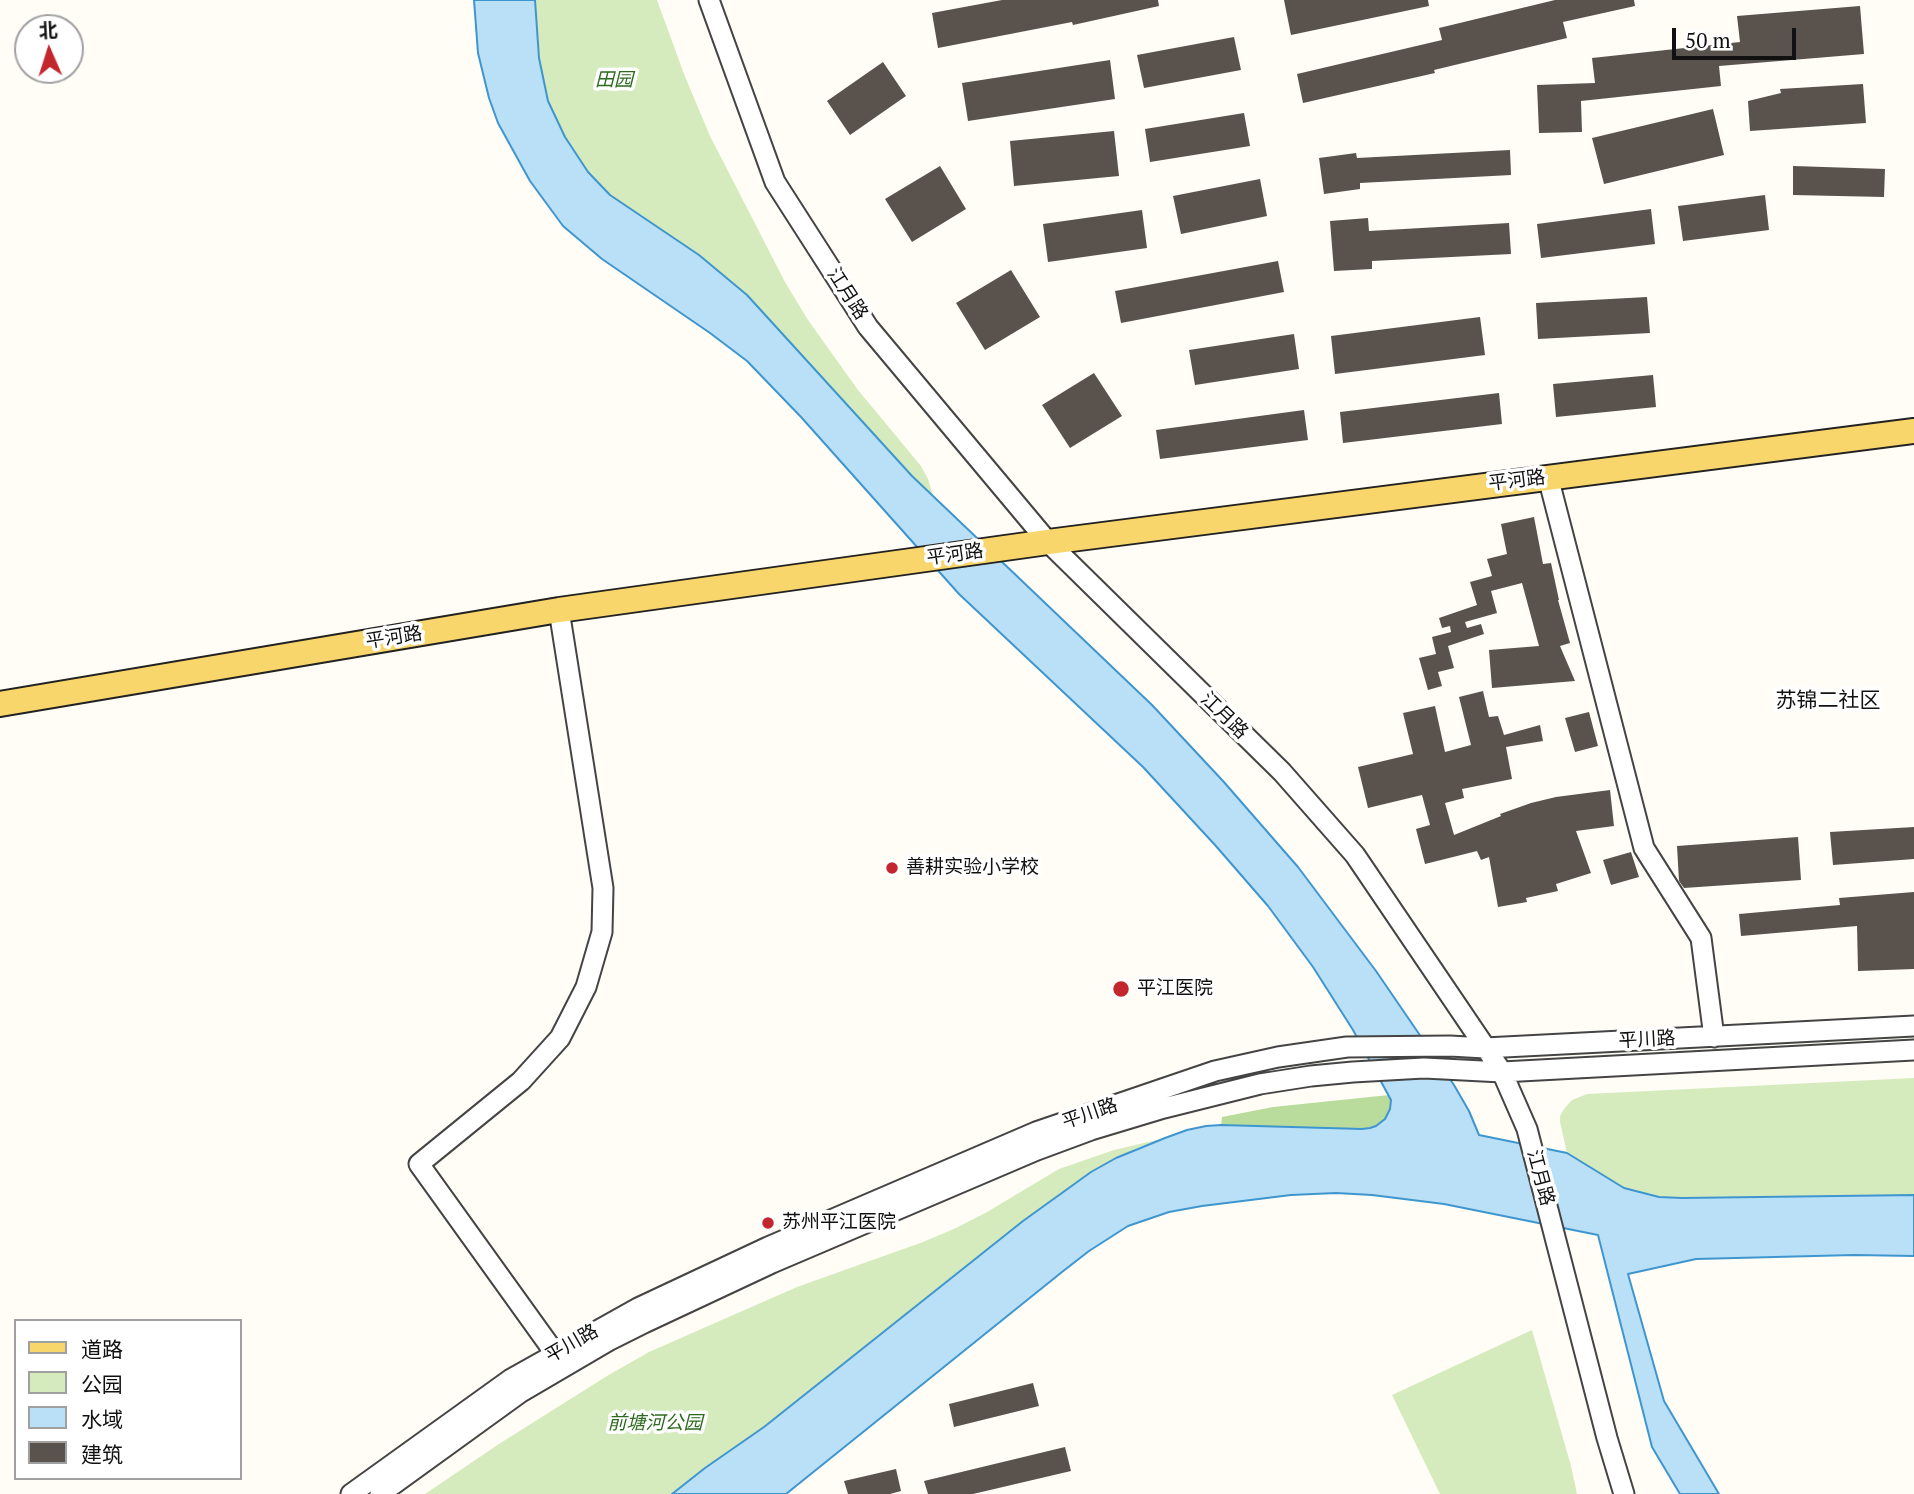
<!DOCTYPE html>
<meta charset="utf-8">
<style>
body{margin:0}
#map{position:relative;width:1914px;height:1494px;overflow:hidden;background:#fffdf5;font-family:"PT Serif","Noto Sans SC",serif}
canvas{display:block}
.legend{position:absolute;left:14px;top:1319px;width:228px;height:161px;box-sizing:border-box;background:#fff;border:2px solid #a0a0a0;margin:0;padding:9px 12px;list-style:none;font-size:21px;color:#111}
.legend li{display:flex;align-items:center;gap:14px;height:35px}
.legend b{width:35px;border:2px solid #a0a0a0}
.north{position:absolute;left:14px;top:14px;width:70px;height:70px;box-sizing:border-box;background:#fff;border:2px solid #a0a0a0;border-radius:50%;rotate:357deg;font-size:19px;font-weight:700;line-height:28px;text-align:center;color:#111}
.north::after{content:'';display:block;margin:auto;width:24px;height:32px;background:#c4262e;clip-path:polygon(50% 0,100% 100%,50% 72%,0 100%)}
.scale{position:absolute;left:1672px;top:28px;width:124px;height:32px;box-sizing:border-box;border:4px solid #111;border-top:0;padding-left:9px;font-size:21px;line-height:24px;white-space:nowrap;color:#111;-webkit-text-stroke:5px #fff;paint-order:stroke}
</style>
<div id="map">
<canvas width="1914" height="1494"></canvas>
<ul class="legend">
<li><b style="height:9px;background:#f9d66b"></b>道路</li>
<li><b style="height:19px;background:#d5ebbd"></b>公园</li>
<li><b style="height:19px;background:#b9e0f7"></b>水域</li>
<li><b style="height:19px;background:#5a524d"></b>建筑</li>
</ul>
<div class="north">北</div>
<div class="scale">50 m</div>
</div>
<script>
const context = document.querySelector('canvas').getContext('2d');
context.lineJoin = 'round';
function paint(path, color) { context.fillStyle = color; context.fill(path, 'evenodd'); }
const poly = rows => new Path2D(rows.map(r => 'M' + r).join(''));
function stroke(path, color, width, dash) { context.strokeStyle = color; context.lineWidth = width; context.lineCap = dash ? 'butt' : 'round'; context.setLineDash(dash || []); context.stroke(path); }
function label(font, color, halo, rows, align = 'center') {
  context.font = font + ' "PT Serif","Noto Sans SC",serif'; context.lineWidth = 7; context.setLineDash([]); context.textBaseline = 'middle'; context.strokeStyle = halo; context.fillStyle = color; for (const [text, x, y, turn = 0] of rows) {
    context.save(); context.translate(x, y); context.rotate((+turn || 0) * Math.PI / 180); context.textAlign = isNaN(turn) ? turn : align; if (halo) context.strokeText(text, 0, 0); context.fillText(text, 0, 0); context.restore();
  }
}
paint(poly([
 [535,0,657,0,684,74,710,136,785,282,808,320,858,390,921,466,928,479,933,495,912,476,747,295,699,255,610,195,588,172,565,137,548,101,539,58],
 [1914,1078,1914,1195,1682,1198,1659,1197,1639,1193,1624,1188,1567,1153,1560,1122,1560,1116,1564,1109,1572,1100,1587,1094],
 [1165,1138,1139,1147,1096,1169,1023,1221,764,1427,705,1468,672,1494,425,1494,499,1444,607,1376,649,1352,797,1287,923,1242,956,1228,987,1212,1059,1169,1114,1150],
 [1532,1330,1571,1466,1577,1494,1440,1494,1392,1395]
]), '#d5ebbd');
paint(poly([
 [1389,1095,1392,1104,1385,1119,1376,1126,1363,1129,1221,1125,1222,1117,1273,1107]
]), '#b9dc9c');
const water = poly([
 [474,0,535,0,539,58,548,101,565,137,588,172,610,195,699,255,747,295,912,476,1152,705,1223,781,1298,867,1376,971,1454,1085,1469,1111,1479,1135,1567,1153,1624,1188,1659,1197,1682,1198,1914,1195,1914,1256,1854,1255,1696,1259,1628,1274,1664,1401,1719,1494,1680,1494,1652,1447,1598,1235,1444,1204,1372,1195,1336,1193,1291,1195,1202,1206,1169,1212,1128,1226,1089,1251,1062,1272,786,1494,672,1494,705,1468,764,1427,1023,1221,1091,1172,1116,1158,1165,1138,1187,1130,1206,1126,1221,1125,1362,1129,1370,1128,1376,1126,1385,1119,1390,1109,1391,1100,1353,1030,1313,967,1268,906,1215,845,1143,767,959,594,801,417,747,361,710,333,602,259,563,226,530,181,498,123,489,98,478,53,474,0]
]);
paint(water, '#b9e0f7');
stroke(water, '#3f96cf', 2);
paint(poly([
 [1002,0,1158,0,1159,6,1073,25,1072,22,938,48,932,13],
 [1284,0,1428,0,1429,6,1291,35],
 [1555,0,1634,0,1635,6,1563,22,1567,38,1434,70,1435,73,1303,103,1297,74,1442,40,1439,28],
 [1860,6,1864,54,1719,66,1721,86,1581,101,1582,132,1539,133,1537,85,1595,83,1592,58,1740,42,1737,16],
 [1234,37,1241,70,1144,88,1137,55],
 [1110,60,1115,99,968,121,962,83],
 [883,62,906,96,850,135,827,101],
 [1863,84,1866,123,1750,131,1748,101,1781,93,1780,89],
 [1713,109,1724,155,1604,184,1592,138],
 [1244,113,1250,146,1150,162,1145,129],
 [1114,131,1119,176,1014,186,1010,141],
 [1510,150,1511,175,1360,183,1360,189,1324,194,1319,158,1356,153,1357,158],
 [940,166,966,209,912,242,885,199],
 [1793,166,1885,169,1884,197,1793,195],
 [1260,179,1267,216,1181,234,1173,196],
 [1765,195,1769,230,1683,241,1678,206],
 [1651,209,1655,244,1541,258,1537,224],
 [1142,210,1147,248,1048,262,1043,224],
 [1368,218,1369,231,1509,223,1511,254,1372,261,1372,269,1334,271,1330,221],
 [1278,261,1284,292,1121,323,1115,291],
 [1011,270,1040,317,985,350,956,303],
 [1647,297,1650,333,1538,339,1536,303],
 [1480,317,1485,355,1335,374,1331,336],
 [1294,334,1299,369,1195,385,1189,350],
 [1094,373,1122,416,1070,448,1042,405],
 [1653,375,1656,407,1556,417,1553,384],
 [1499,393,1502,424,1343,443,1340,412],
 [1304,410,1308,440,1160,459,1156,430],
 [1534,517,1543,564,1551,563,1559,600,1558,600,1570,643,1560,646,1575,681,1492,688,1489,650,1539,646,1522,583,1491,591,1497,613,1465,622,1467,628,1481,624,1484,634,1448,646,1454,668,1438,672,1442,686,1428,690,1419,658,1436,654,1432,637,1451,632,1450,626,1442,628,1439,618,1477,605,1470,582,1492,576,1487,559,1507,554,1501,524],
 [1483,691,1489,717,1498,716,1504,735,1540,725,1543,741,1506,747,1512,779,1462,789,1464,798,1445,803,1454,835,1501,816,1500,814,1531,803,1556,797,1610,790,1614,826,1576,831,1591,873,1556,884,1558,891,1526,898,1527,902,1498,907,1489,857,1481,860,1477,851,1425,864,1416,829,1430,825,1422,795,1368,808,1358,767,1413,754,1403,713,1435,706,1445,752,1471,745,1459,697],
 [1589,712,1598,746,1575,752,1565,718],
 [1914,827,1914,859,1833,865,1830,832],
 [1798,837,1801,880,1684,888,1679,881,1677,846],
 [1631,852,1639,877,1611,885,1603,860],
 [1914,892,1914,969,1858,971,1857,926,1741,936,1739,914,1840,905,1839,898],
 [1033,1383,1039,1406,954,1427,949,1404],
 [1065,1447,1071,1471,973,1494,928,1494,924,1481],
 [896,1469,901,1491,890,1494,848,1494,844,1481]
]), '#5a524d');
const minor = poly([
 [709,0,775,182,868,327,1048,542,1282,772,1355,855,1502,1072,1527,1129,1607,1438,1624,1494],
 [1548,477,1644,848,1701,938,1714,1037],
 [559,610,603,888,602,932,586,987,560,1038,521,1081,419,1164,562,1363],
 [351,1494,511,1379,638,1308,768,1247,1036,1132,1215,1071,1278,1057,1347,1047,1450,1046,1485,1048,1914,1026],
 [380,1494,521,1392,608,1341,644,1323,772,1263,1037,1150,1091,1130,1164,1108,1260,1084,1311,1076,1353,1072,1424,1068,1502,1072,1914,1050]
]);
const major = poly([
 [0,704,559,610,1048,542,1914,431]
]);
stroke(minor, '#444', 23);
stroke(major, '#222', 28);
stroke(minor, '#fff', 19);
stroke(major, '#f9d66b', 24);
for (const [x, y, r, color] of [
 [892,868,7,"#c4262e"],
 [1121,989,9,"#c4262e"],
 [768,1223,7,"#c4262e"]
]) { const dot = new Path2D(); dot.arc(x, y, r, 0, 2 * Math.PI); context.fillStyle = color; context.fill(dot); stroke(dot, '#fff', 2.5); }
label('italic 19px', '#2f6b1f', '#fff', [
 ["田园",614,81],
 ["前塘河公园",655,1424]
]);
label('19px', '#111', '#fff', [
 ["江月路",847,294,57],
 ["平河路",1517,481,-7],
 ["平河路",955,555,-8],
 ["平河路",394,638,-9],
 ["江月路",1224,716,44],
 ["平川路",1647,1040,-3],
 ["平川路",1090,1114,-19],
 ["江月路",1540,1178,75],
 ["平川路",572,1344,-30]
]);
label('19px', '#111', '#fff', [
 ["善耕实验小学校",906,868],
 ["平江医院",1137,989],
 ["苏州平江医院",782,1223]
], 'left');
label('21px', '#111', '#fff', [
 ["苏锦二社区",1828,701]
]);
</script>
